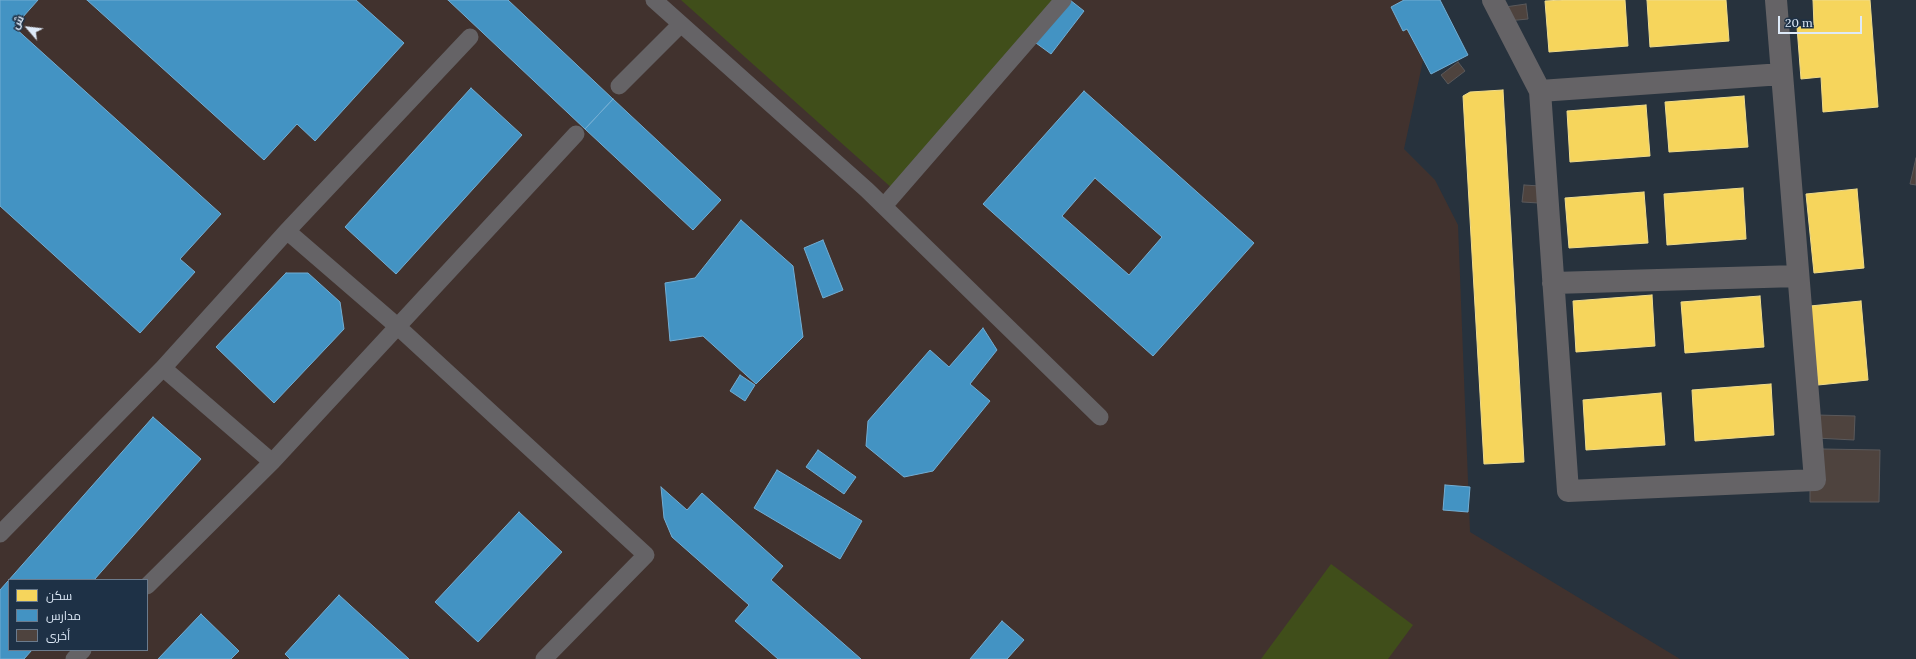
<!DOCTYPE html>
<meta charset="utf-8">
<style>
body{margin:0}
#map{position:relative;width:1916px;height:659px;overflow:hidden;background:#27323d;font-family:Lora,Cairo,serif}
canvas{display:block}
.legend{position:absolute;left:8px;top:579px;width:140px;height:72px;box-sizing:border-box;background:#1e3146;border:1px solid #6b7b8d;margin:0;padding:5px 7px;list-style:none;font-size:12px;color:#deeaf8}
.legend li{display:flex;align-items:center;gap:8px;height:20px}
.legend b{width:20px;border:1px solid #6b7b8d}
.north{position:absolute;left:8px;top:8px;width:40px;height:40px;-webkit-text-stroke:3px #1e3146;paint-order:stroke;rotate:298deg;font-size:11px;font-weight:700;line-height:16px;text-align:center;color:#deeaf8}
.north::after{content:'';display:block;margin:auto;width:14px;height:18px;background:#deeaf8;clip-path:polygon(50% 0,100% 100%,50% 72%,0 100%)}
.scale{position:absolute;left:1778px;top:16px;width:84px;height:18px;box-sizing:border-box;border:2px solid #deeaf8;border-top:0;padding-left:5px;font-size:12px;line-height:14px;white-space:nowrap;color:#deeaf8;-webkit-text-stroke:3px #1e3146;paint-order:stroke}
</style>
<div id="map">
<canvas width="1916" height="659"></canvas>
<ul class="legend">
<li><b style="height:11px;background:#f6d55c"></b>سكن</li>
<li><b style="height:11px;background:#4393c3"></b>مدارس</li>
<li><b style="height:11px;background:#4e433e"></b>أخرى</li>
</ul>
<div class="north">ش</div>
<div class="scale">20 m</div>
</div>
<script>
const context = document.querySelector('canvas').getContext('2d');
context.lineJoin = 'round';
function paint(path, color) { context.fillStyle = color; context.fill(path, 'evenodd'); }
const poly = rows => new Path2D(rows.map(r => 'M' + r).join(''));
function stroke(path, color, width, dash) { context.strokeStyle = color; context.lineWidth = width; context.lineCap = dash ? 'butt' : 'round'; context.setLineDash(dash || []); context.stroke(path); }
paint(poly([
 [0,0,1436,0,1404,149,1435,180,1458,225,1470,532,1680,659,0,659],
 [9,580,147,580,147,650,9,650]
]), '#41322e');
paint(poly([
 [681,0,1063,0,893,189],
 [1331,564,1413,625,1388,659,1261,659]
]), '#404e1a');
const homes = poly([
 [1562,0,1625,0,1628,46,1549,52,1545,1,1562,0],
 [1647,0,1726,0,1729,41,1650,47,1647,0],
 [1813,0,1870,0,1878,107,1823,112,1821,77,1801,79,1797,27,1814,26,1813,0],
 [1503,90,1524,462,1484,464,1463,96,1470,92,1503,90],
 [1744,96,1748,147,1669,152,1665,102,1744,96],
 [1646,105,1650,156,1570,162,1567,111,1646,105],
 [1743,188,1746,239,1667,245,1664,194,1743,188],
 [1857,189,1864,268,1814,273,1806,194,1857,189],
 [1644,192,1648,243,1569,248,1565,198,1644,192],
 [1652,295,1655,346,1576,352,1573,301,1652,295],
 [1760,296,1764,347,1685,353,1681,302,1760,296],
 [1861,301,1868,380,1818,385,1810,306,1861,301],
 [1771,384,1774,435,1695,441,1692,390,1771,384],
 [1661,393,1665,445,1586,450,1583,400,1661,393]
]);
paint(homes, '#f6d55c');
stroke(homes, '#efdb8b', 1);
const schools = poly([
 [0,0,38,0,14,27,221,214,180,259,195,272,140,333,0,206,0,0],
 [87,0,356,0,404,43,315,141,297,124,264,160,87,0],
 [448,0,508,0,613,99,585,129,448,0],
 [1070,0,1084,11,1051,54,1036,43,1070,0],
 [1404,0,1440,0,1468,55,1431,74,1407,29,1403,31,1391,7,1404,0],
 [471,88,522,135,396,274,345,227,471,88],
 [1084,91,1254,243,1153,356,983,204,1084,91],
 [1095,178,1162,237,1129,275,1062,216,1095,178],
 [613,99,721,200,693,230,585,129,613,99],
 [741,220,793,266,803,337,756,384,703,336,670,341,665,283,695,278,741,220],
 [823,240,843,290,823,298,804,248,823,240],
 [286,273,308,273,340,302,344,329,274,403,216,347,286,273],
 [983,328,997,350,970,384,990,401,933,471,904,477,866,446,868,421,930,350,949,367,983,328],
 [740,375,755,385,745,401,730,391,740,375],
 [153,417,201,459,94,580,9,580,9,650,32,650,24,659,0,659,0,590,153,417],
 [818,450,856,477,844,494,806,467,818,450],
 [777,470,862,521,840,559,754,508,777,470],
 [1445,485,1470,487,1468,512,1443,510,1445,485],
 [661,487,687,510,702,493,783,566,771,580,861,659,778,659,735,621,749,605,672,537,664,518,661,487],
 [519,512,562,552,478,642,435,602,519,512],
 [339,595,409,659,290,659,285,654,339,595],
 [201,614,239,651,231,659,158,659,201,614],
 [1002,621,1024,640,1007,659,970,659,1002,621]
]);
paint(schools, '#4393c3');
stroke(schools, '#72add3', 1);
const building = poly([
 [1526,4,1528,19,1507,21,1505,7,1526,4],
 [1458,62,1465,71,1448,84,1441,75,1458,62],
 [1916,158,1916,185,1910,184,1916,158],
 [1524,185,1540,186,1539,203,1522,202,1524,185],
 [1817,415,1855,416,1854,440,1816,438,1817,415],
 [1823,449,1880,450,1879,502,1810,502,1810,486,1823,449]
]);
paint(building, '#4e433e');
stroke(building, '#5a595b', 1);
stroke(poly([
 [654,0,867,190,1100,417],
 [619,86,681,24],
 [884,206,1063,0],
 [287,231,397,326,646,555,544,659],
 [163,368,272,462],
 [0,534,163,368,287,231,470,37],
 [147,586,272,462,576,134],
 [74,659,83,650]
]), '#656366', 17);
stroke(poly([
 [1493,0,1540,91,1568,491,1815,480,1776,0],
 [1540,91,1782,74],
 [1553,283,1798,276]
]), '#656366', 22);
</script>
